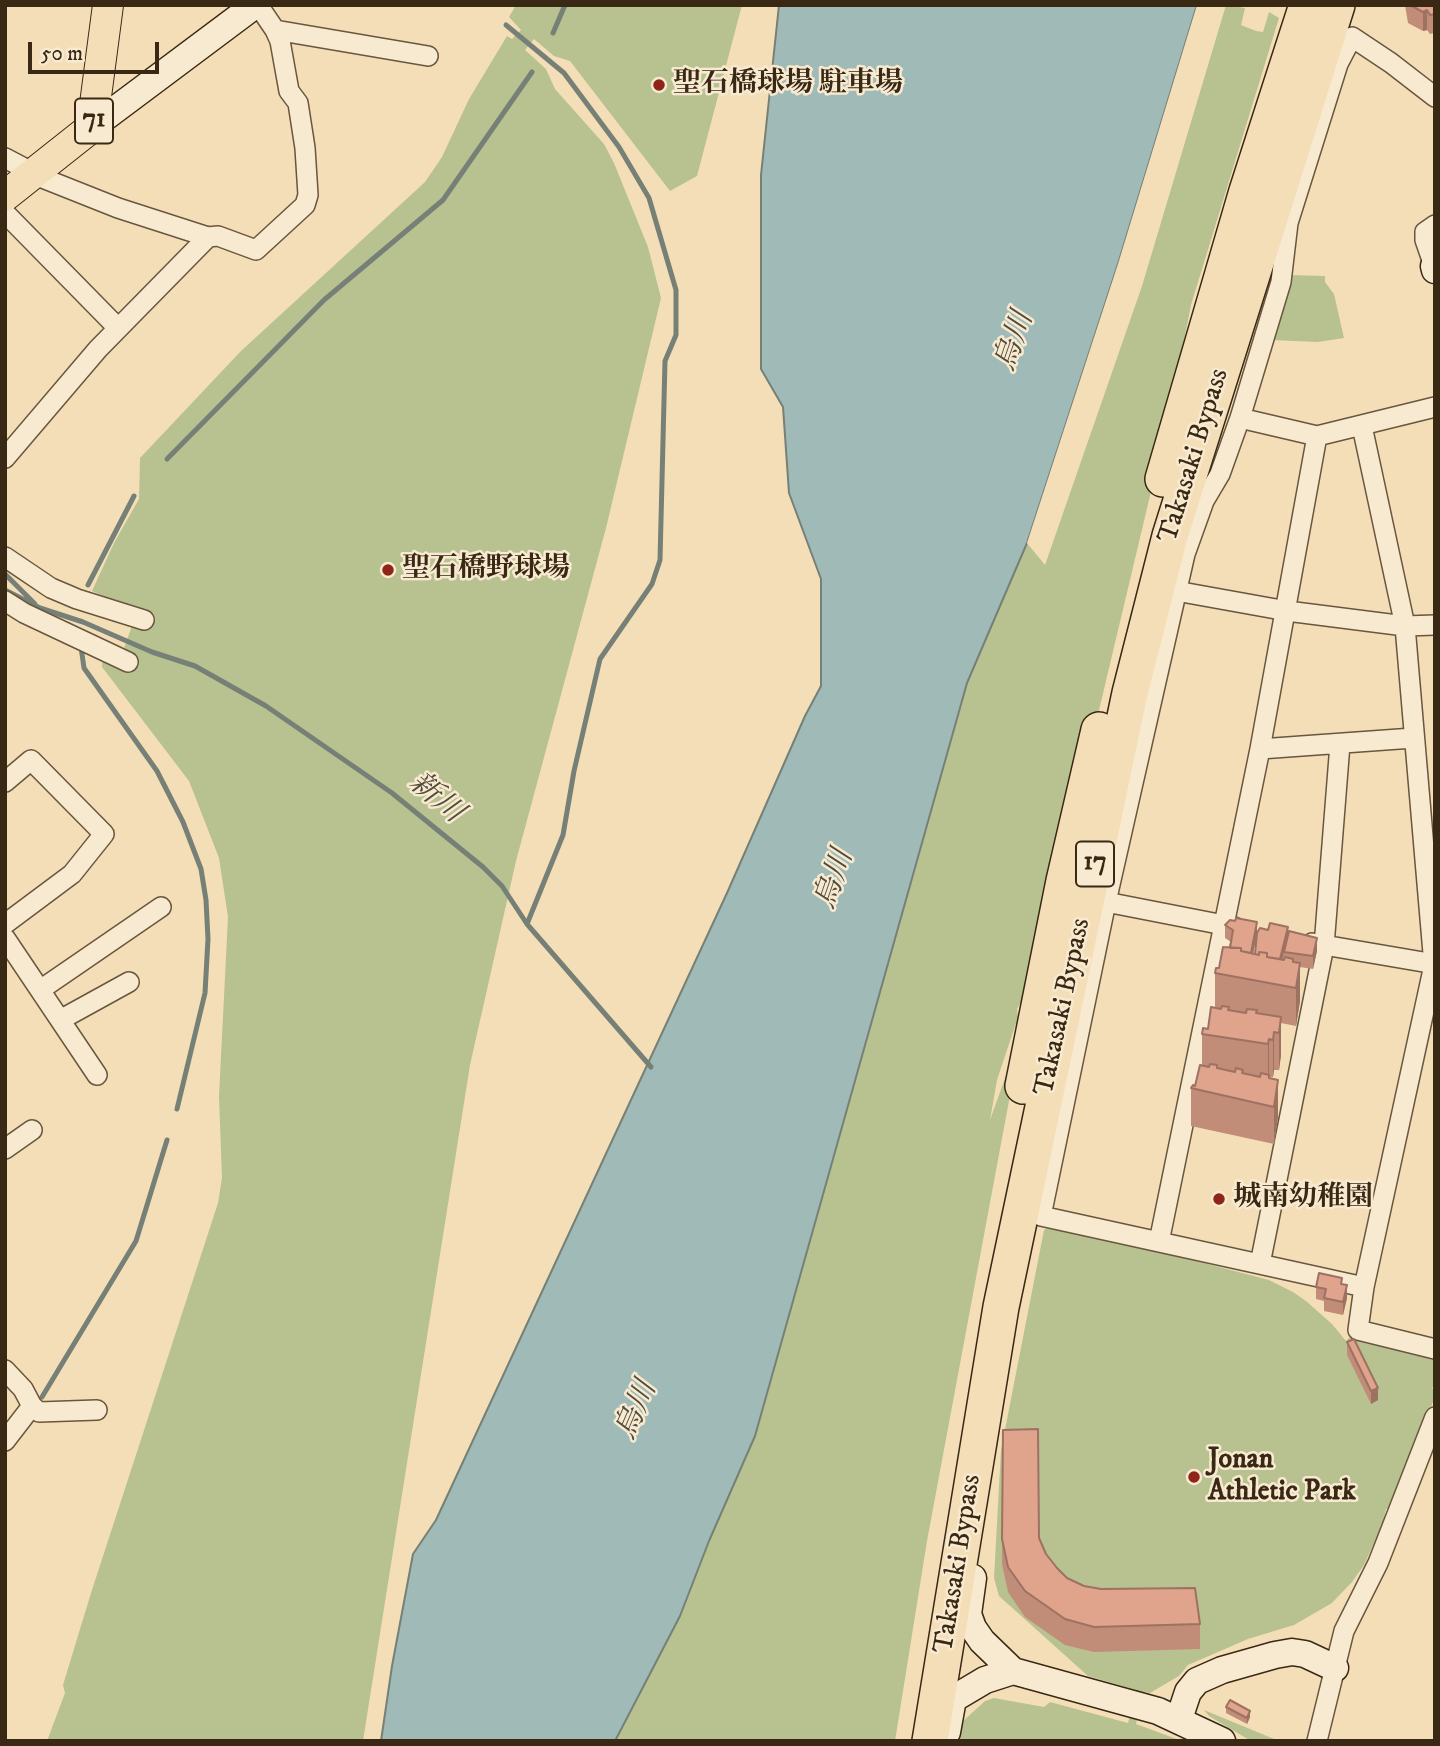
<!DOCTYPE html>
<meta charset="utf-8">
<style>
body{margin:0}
#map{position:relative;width:1440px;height:1746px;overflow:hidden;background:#f4deb7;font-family:"IM FELL DW Pica",serif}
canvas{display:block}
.frame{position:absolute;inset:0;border:7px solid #392814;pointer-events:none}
.scale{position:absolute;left:28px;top:42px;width:131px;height:32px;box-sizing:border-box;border:4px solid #392814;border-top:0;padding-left:9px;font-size:21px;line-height:24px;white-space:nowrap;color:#392814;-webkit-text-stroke:5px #f8ead0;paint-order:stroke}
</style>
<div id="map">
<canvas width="1440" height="1746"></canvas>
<div class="frame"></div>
<div class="scale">50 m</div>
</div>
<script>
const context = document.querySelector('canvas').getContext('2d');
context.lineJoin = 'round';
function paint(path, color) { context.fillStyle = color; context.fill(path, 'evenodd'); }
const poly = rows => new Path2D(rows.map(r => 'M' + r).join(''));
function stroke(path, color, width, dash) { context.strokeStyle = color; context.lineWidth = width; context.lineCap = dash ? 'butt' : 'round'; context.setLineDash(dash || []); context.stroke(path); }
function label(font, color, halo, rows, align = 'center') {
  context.font = font + ' "IM FELL DW Pica","Noto Serif JP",serif'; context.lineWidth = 5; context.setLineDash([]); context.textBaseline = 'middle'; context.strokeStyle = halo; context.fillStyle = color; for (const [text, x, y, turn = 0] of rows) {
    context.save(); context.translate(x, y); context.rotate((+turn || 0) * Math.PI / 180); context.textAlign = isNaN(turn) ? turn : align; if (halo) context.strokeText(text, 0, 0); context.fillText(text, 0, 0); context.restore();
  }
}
paint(poly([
 [516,5,742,5,697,176,670,191,570,61,554,56,534,39,525,50,546,69,555,89,604,144,614,163,648,247,661,298,606,528,516,861,470,1065,363,1741,47,1741,65,1693,63,1685,91,1593,218,1203,222,1178,219,1096,228,917,219,858,189,781,102,667,102,657,119,662,137,612,92,591,114,543,139,499,140,458,241,351,425,182,442,157,469,99,507,36,512,39,521,30,509,17],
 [1226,5,1245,8,1241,25,1256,31,1263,32,1269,12,1279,18,1191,305,1169,416,1036,975,1017,1009,1018,1017,997,1080,990,1120,1022,1031,927,1541,895,1741,615,1741,680,1616,709,1541,755,1436,967,683,1027,543,1045,565,1142,286],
 [1289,275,1325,276,1325,282,1334,294,1344,338,1318,342,1270,340],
 [1054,1224,1269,1280,1293,1292,1306,1301,1332,1324,1346,1341,1351,1336,1435,1358,1435,1382,1432,1389,1435,1390,1435,1397,1390,1508,1386,1509,1383,1523,1364,1565,1352,1582,1332,1603,1294,1625,1248,1639,1188,1665,1179,1676,1150,1693,1144,1692,1136,1724,1182,1741,958,1741,963,1721,985,1701,994,1698,1044,1707,1050,1702,1128,1723,1136,1690,1088,1676,999,1596,994,1578,1001,1450,1044,1230],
 [1204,1710,1279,1741,1251,1741,1209,1716]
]), '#b8c291');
const water = poly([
 [779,5,1197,5,1118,264,1027,543,967,683,755,1436,709,1541,680,1616,615,1741,381,1741,392,1666,413,1554,436,1520,727,893,805,716,821,686,821,579,789,493,783,407,761,369,761,175,779,5]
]);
paint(water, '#9fbab7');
stroke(water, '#768076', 2);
paint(poly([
 [1197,5,1201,5,1122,265,1029,546,1027,543,1118,264]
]), '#f4deb7');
stroke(poly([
 [506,25,564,73,619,147,649,198,676,290,676,335,665,361,660,560,652,584,600,659,574,771,563,835,527,924],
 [553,33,565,5],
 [167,459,324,300,443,200,532,72],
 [5,574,35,604],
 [88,585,134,496],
 [5,590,40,608,83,622,152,652,195,666,266,706,392,793,483,867,502,886,527,924,651,1067],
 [81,647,84,668,157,771,183,822,201,869,206,900,208,939,205,993,177,1109],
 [42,1397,136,1241,167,1140]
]), '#768076', 5);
const street = poly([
 [258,5,275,30,428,56],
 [5,158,45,179,118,208,208,237,218,236,256,250,305,205,308,195,305,148,298,103,289,91,280,41,275,30],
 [5,213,118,328],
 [1434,266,1425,240,1425,232,1435,225],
 [1240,418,1317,436,1435,407],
 [1362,426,1405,626,1434,965,1364,1287,1358,1330,1435,1349],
 [5,458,98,349,208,237],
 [5,557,51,588,77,599,144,620],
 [1176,591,1287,611,1405,626,1435,625],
 [5,601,24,613,128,662],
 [1260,749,1413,738],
 [5,782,31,760,104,834,72,874,5,924],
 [1106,902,1234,927],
 [5,938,97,1075],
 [1312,943,1435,964],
 [40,990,161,907],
 [60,1020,129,982],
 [5,1149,32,1130],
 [1159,1242,1260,749,1317,436],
 [1260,1264,1324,946,1340,744],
 [1364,1287,1041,1216,1106,902,1185,554,1204,501,1220,474,1240,418,1281,282,1288,223,1338,64,1352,37,1391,63,1435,97],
 [5,1370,23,1389,32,1406,5,1441],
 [32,1406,39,1412,97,1410],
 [1317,1741,1344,1631,1378,1563,1435,1417]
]);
const secondary = poly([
 [92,127,255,5],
 [1434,266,1435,270],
 [973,1578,968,1614,973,1628,982,1641,1013,1671,1158,1711,1222,1741],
 [1179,1719,1188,1692,1197,1681,1222,1670,1275,1655,1292,1652,1305,1654,1335,1668],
 [947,1732,953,1699,985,1680,1013,1671]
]);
const primary = poly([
 [5,196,92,127,108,5]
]);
const highway = poly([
 [1163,479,1247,191,1307,5],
 [1023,1086,1064,881,1099,730],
 [930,1741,1001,1307,1130,693,1170,536,1337,5]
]);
stroke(street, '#68563d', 22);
stroke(secondary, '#392814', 29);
stroke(primary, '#392814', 32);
stroke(highway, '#392814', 38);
stroke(street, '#f8ead0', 19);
stroke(secondary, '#f8ead0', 26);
stroke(primary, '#f4deb7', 30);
stroke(highway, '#f4deb7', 35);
paint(poly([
 [1405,5,1435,5,1435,33,1430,34,1427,30,1423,31,1408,23],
 [1235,921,1257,935,1288,936,1317,951,1313,969,1300,967,1300,1001,1296,1026,1281,1023,1281,1055,1279,1070,1274,1070,1273,1077,1269,1077,1278,1117,1274,1144,1191,1126,1191,1088,1195,1086,1202,1066,1202,1034,1208,1029,1215,1008,1215,973,1219,968,1230,948,1231,942,1225,938,1225,925],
 [1257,935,1255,954,1253,954],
 [1342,1284,1347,1298,1343,1315,1324,1311,1324,1301,1316,1299,1316,1287],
 [1347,1342,1378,1400,1371,1404,1347,1355],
 [1003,1430,1039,1538,1046,1554,1057,1568,1067,1578,1084,1586,1200,1624,1200,1649,1094,1652,1065,1645,1025,1617,1008,1592,1002,1564],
 [1226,1707,1250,1717,1247,1724,1226,1713]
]), '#c18c78');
paint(poly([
 [1427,10,1427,30,1423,31,1423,12],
 [1257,922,1257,935,1249,972,1249,959],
 [1288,927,1288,940,1284,952,1279,972,1279,959],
 [1317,938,1317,951,1313,969,1313,956],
 [1300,963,1300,1001,1296,1026,1296,988],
 [1281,1017,1281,1055,1279,1070,1279,1033],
 [1274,1032,1274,1070,1273,1077,1273,1040],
 [1269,1039,1269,1076,1268,1082,1268,1044],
 [1278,1080,1278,1117,1274,1144,1274,1107],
 [1347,1285,1347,1298,1343,1315,1343,1302],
 [1378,1388,1378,1400,1371,1404,1371,1391],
 [1250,1711,1250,1717,1247,1724,1247,1718]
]), '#9d7262');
const building = poly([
 [1410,5,1435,5,1435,14,1430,15,1427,10,1423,12,1410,5],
 [1236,918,1257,922,1251,953,1241,951,1241,948,1230,948,1233,930,1225,925,1230,920,1235,921,1236,918],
 [1270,923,1288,927,1280,959,1267,957,1267,953,1259,952,1259,955,1255,954,1257,933,1260,928,1268,930,1270,923],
 [1289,931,1317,938,1313,956,1284,952,1289,931],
 [1223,947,1241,948,1241,951,1259,955,1259,952,1267,953,1267,957,1284,960,1285,957,1293,959,1293,962,1300,963,1296,988,1215,973,1216,968,1219,968,1223,947],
 [1222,1006,1229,1007,1228,1010,1246,1013,1247,1009,1257,1010,1256,1013,1281,1017,1279,1033,1274,1032,1273,1040,1269,1039,1268,1044,1202,1034,1203,1028,1208,1029,1211,1007,1221,1009,1222,1006],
 [1210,1064,1217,1065,1217,1068,1235,1072,1236,1068,1243,1070,1242,1073,1260,1077,1261,1073,1269,1075,1269,1078,1278,1080,1274,1107,1191,1088,1193,1085,1195,1086,1200,1065,1209,1067,1210,1064],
 [1319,1273,1342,1278,1341,1284,1347,1285,1343,1302,1324,1298,1326,1289,1316,1287,1319,1273],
 [1354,1339,1378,1388,1371,1391,1347,1342,1354,1339],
 [1038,1429,1039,1538,1046,1554,1057,1568,1067,1578,1084,1586,1101,1589,1195,1588,1200,1624,1094,1627,1065,1619,1025,1591,1008,1567,1002,1539,1003,1430,1038,1429],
 [1230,1700,1250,1711,1247,1718,1226,1707,1230,1700]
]);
paint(building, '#e0a38c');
stroke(building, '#9d7262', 2);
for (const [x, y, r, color] of [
 [659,85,7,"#8f2418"],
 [388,570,7,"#8f2418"],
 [1219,1199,7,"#8f2418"],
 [1194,1477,7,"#8f2418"]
]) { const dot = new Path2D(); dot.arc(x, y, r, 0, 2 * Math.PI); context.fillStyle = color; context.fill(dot); stroke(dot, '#f8ead0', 2.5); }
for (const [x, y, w] of [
 [94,121,38],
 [1095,864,38]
]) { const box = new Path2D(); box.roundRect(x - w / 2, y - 22.5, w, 45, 5); context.fillStyle = '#f8ead0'; context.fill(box); stroke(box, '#392814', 2); }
label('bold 26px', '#392814', null, [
 ["71",94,121],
 ["17",1095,864]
]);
label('bold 28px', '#392814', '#f8ead0', [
 ["聖石橋球場 駐車場",673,85],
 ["聖石橋野球場",402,570],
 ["城南幼稚園",1233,1199],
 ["Jonan",1208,1461],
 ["Athletic Park",1208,1493]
], 'left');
label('28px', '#392814', '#f8ead0', [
 ["Takasaki Bypass",1195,456,-73],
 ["Takasaki Bypass",1064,1007,-78],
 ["Takasaki Bypass",959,1564,-81]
]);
label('italic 30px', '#524c3d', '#f8ead0', [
 ["烏川",1016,342,-71],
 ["新川",435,799,40],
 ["烏川",836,880,-71],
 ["烏川",638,1411,-67]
]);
</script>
